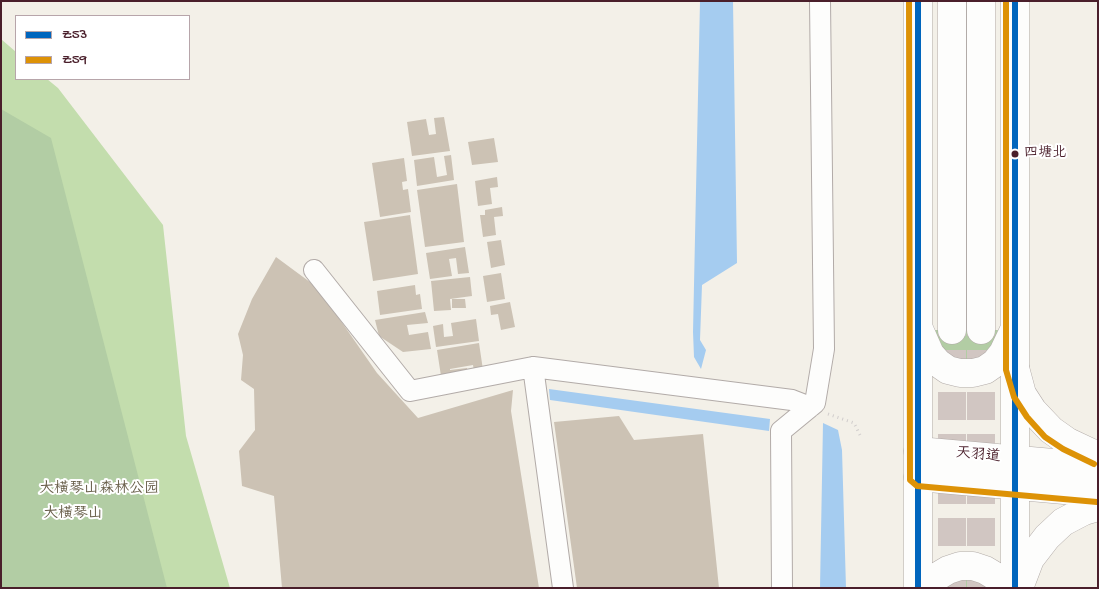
<!DOCTYPE html>
<meta charset="utf-8">
<style>
body{margin:0}
#map{position:relative;width:1099px;height:589px;overflow:hidden;background:#f3f0e8;font-family:"Gochi Hand",sans-serif}
canvas{display:block}
.frame{position:absolute;inset:0;border:2px solid #4a1f2b;pointer-events:none}
.legend{position:absolute;left:15px;top:15px;width:175px;height:65px;box-sizing:border-box;background:#fff;border:1px solid #b7a5aa;margin:0;padding:6px 9px;list-style:none;font-size:15px;color:#4a1f2b}
.legend li{display:flex;align-items:center;gap:10px;height:25px}
.legend b{width:25px;border:1px solid #b7a5aa}
</style>
<div id="map">
<canvas width="1099" height="589"></canvas>
<div class="frame"></div>
<ul class="legend">
<li><b style="height:6px;background:#0065bd"></b>Z53</li>
<li><b style="height:6px;background:#dd9206"></b>Z59</li>
</ul>
</div>
<script>
const context = document.querySelector('canvas').getContext('2d');
context.lineJoin = 'round';
function paint(path, color) { context.fillStyle = color; context.fill(path, 'evenodd'); }
const poly = rows => new Path2D(rows.map(r => 'M' + r).join(''));
function stroke(path, color, width, dash) { context.strokeStyle = color; context.lineWidth = width; context.lineCap = dash ? 'butt' : 'round'; context.setLineDash(dash || []); context.stroke(path); }
function label(font, color, halo, rows, align = 'center') {
  context.font = font + ' "Gochi Hand","LXGW WenKai TC",sans-serif'; context.lineWidth = 4; context.setLineDash([]); context.textBaseline = 'middle'; context.strokeStyle = halo; context.fillStyle = color; for (const [text, x, y, turn = 0] of rows) {
    context.save(); context.translate(x, y); context.rotate((+turn || 0) * Math.PI / 180); context.textAlign = isNaN(turn) ? turn : align; if (halo) context.strokeText(text, 0, 0); context.fillText(text, 0, 0); context.restore();
  }
}
paint(poly([
 [1,39,16,52,16,79,47,79,58,88,163,225,186,436,230,588,1,588]
]), '#c3ddad');
paint(poly([
 [1,109,51,138,167,588,1,588],
 [935,330,998,330,993,347,980,358,962,361,946,354,937,339],
 [971,578,989,588,944,588,953,581]
]), '#b2cda4');
paint(poly([
 [700,1,733,1,737,263,702,285,700,340,706,350,701,369,694,357,693,332],
 [549,389,770,419,769,431,550,400],
 [823,423,838,430,842,450,846,588,820,588]
]), '#a5ccf0');
paint(poly([
 [444,117,450,151,412,156,407,122,426,119,429,135,436,134,434,118],
 [494,138,498,162,472,165,468,142],
 [451,155,454,180,417,186,414,160,434,157,437,177,447,175,444,156],
 [404,158,407,181,402,182,403,190,408,189,411,212,380,217,372,163],
 [497,177,498,187,490,188,492,204,478,206,475,181],
 [457,184,464,242,425,247,417,190],
 [502,207,503,216,494,217,496,235,483,237,480,215,485,215,485,210],
 [410,215,418,274,373,281,364,222],
 [501,240,505,265,491,268,487,242],
 [465,247,469,273,458,274,456,258,449,259,452,276,430,279,426,253],
 [276,257,318,288,377,373,418,418,513,390,511,411,539,588,282,588,274,496,242,486,239,451,255,430,254,389,241,380,243,355,238,334,252,299],
 [501,273,505,299,487,302,483,276],
 [470,277,472,296,450,299,451,310,434,311,431,281],
 [415,285,416,295,420,294,422,309,380,315,377,291],
 [452,299,465,299,466,308,452,308],
 [510,302,515,327,501,330,498,314,491,315,490,306],
 [425,312,428,323,407,325,409,335,428,332,431,349,403,352,379,336,375,320],
 [476,319,479,341,436,347,433,326,443,324,444,337,453,336,451,323],
 [479,343,483,370,474,371,473,365,450,369,450,370,467,368,468,376,441,376,437,350],
 [619,416,634,440,703,434,719,588,577,588,554,422]
]), '#ccc2b4');
stroke(poly([
 [952,588,952,330],
 [981,588,981,330]
]), '#d1c6c2', 28, [28, 14]);
const minor = poly([
 [314,270,410,391,533,367],
 [563,588,533,367,792,400,810,407],
 [782,588,781,431,815,403,824,349,820,1]
]);
const secondary = poly([
 [919,329,930,354,938,363,948,370,960,373,973,373,985,370,995,363,1003,353,1014,330],
 [918,588,918,1],
 [929,588,938,576,948,570,960,566,973,566,985,570,995,576,1004,588],
 [1015,588,1015,1]
]);
const primary = poly([
 [952,330,952,1],
 [981,330,981,1],
 [1015,368,1022,394,1033,411,1051,430,1068,442,1098,456],
 [918,451,1098,467],
 [918,477,1098,493],
 [1019,588,1030,559,1047,537,1063,522,1084,511,1098,507]
]);
stroke(minor, '#b2aba8', 22);
stroke(secondary, '#b2aba8', 29);
stroke(primary, '#b2aba8', 29);
stroke(poly([
 [828,414,854,423,860,435]
]), '#d1cdcc', 3, [1, 4]);
stroke(minor, '#fdfdfc', 20);
stroke(secondary, '#fdfdfc', 28);
stroke(primary, '#fdfdfc', 28);
stroke(poly([
 [918,1,918,588],
 [1015,1,1015,588]
]), '#0065bd', 6);
stroke(poly([
 [909,1,910,480,917,486,1097,502],
 [1006,1,1006,370,1014,397,1027,417,1045,437,1063,449,1094,464]
]), '#dd9206', 6);
for (const [x, y, r, color] of [
 [1015,154,4.5,"#4a1f2b"]
]) { const dot = new Path2D(); dot.arc(x, y, r, 0, 2 * Math.PI); context.fillStyle = color; context.fill(dot); stroke(dot, '#fff', 2); }
label('14px', '#4a1f2b', '#fff', [
 ["四塘北",1024,154]
], 'left');
label('15px', '#4a1f2b', '#fff', [
 ["天羽道",978,456,5]
]);
label('15px', '#665c47', '#fff', [
 ["大横琴山森林公园",99,490],
 ["大橫琴山",73,515]
]);
</script>
